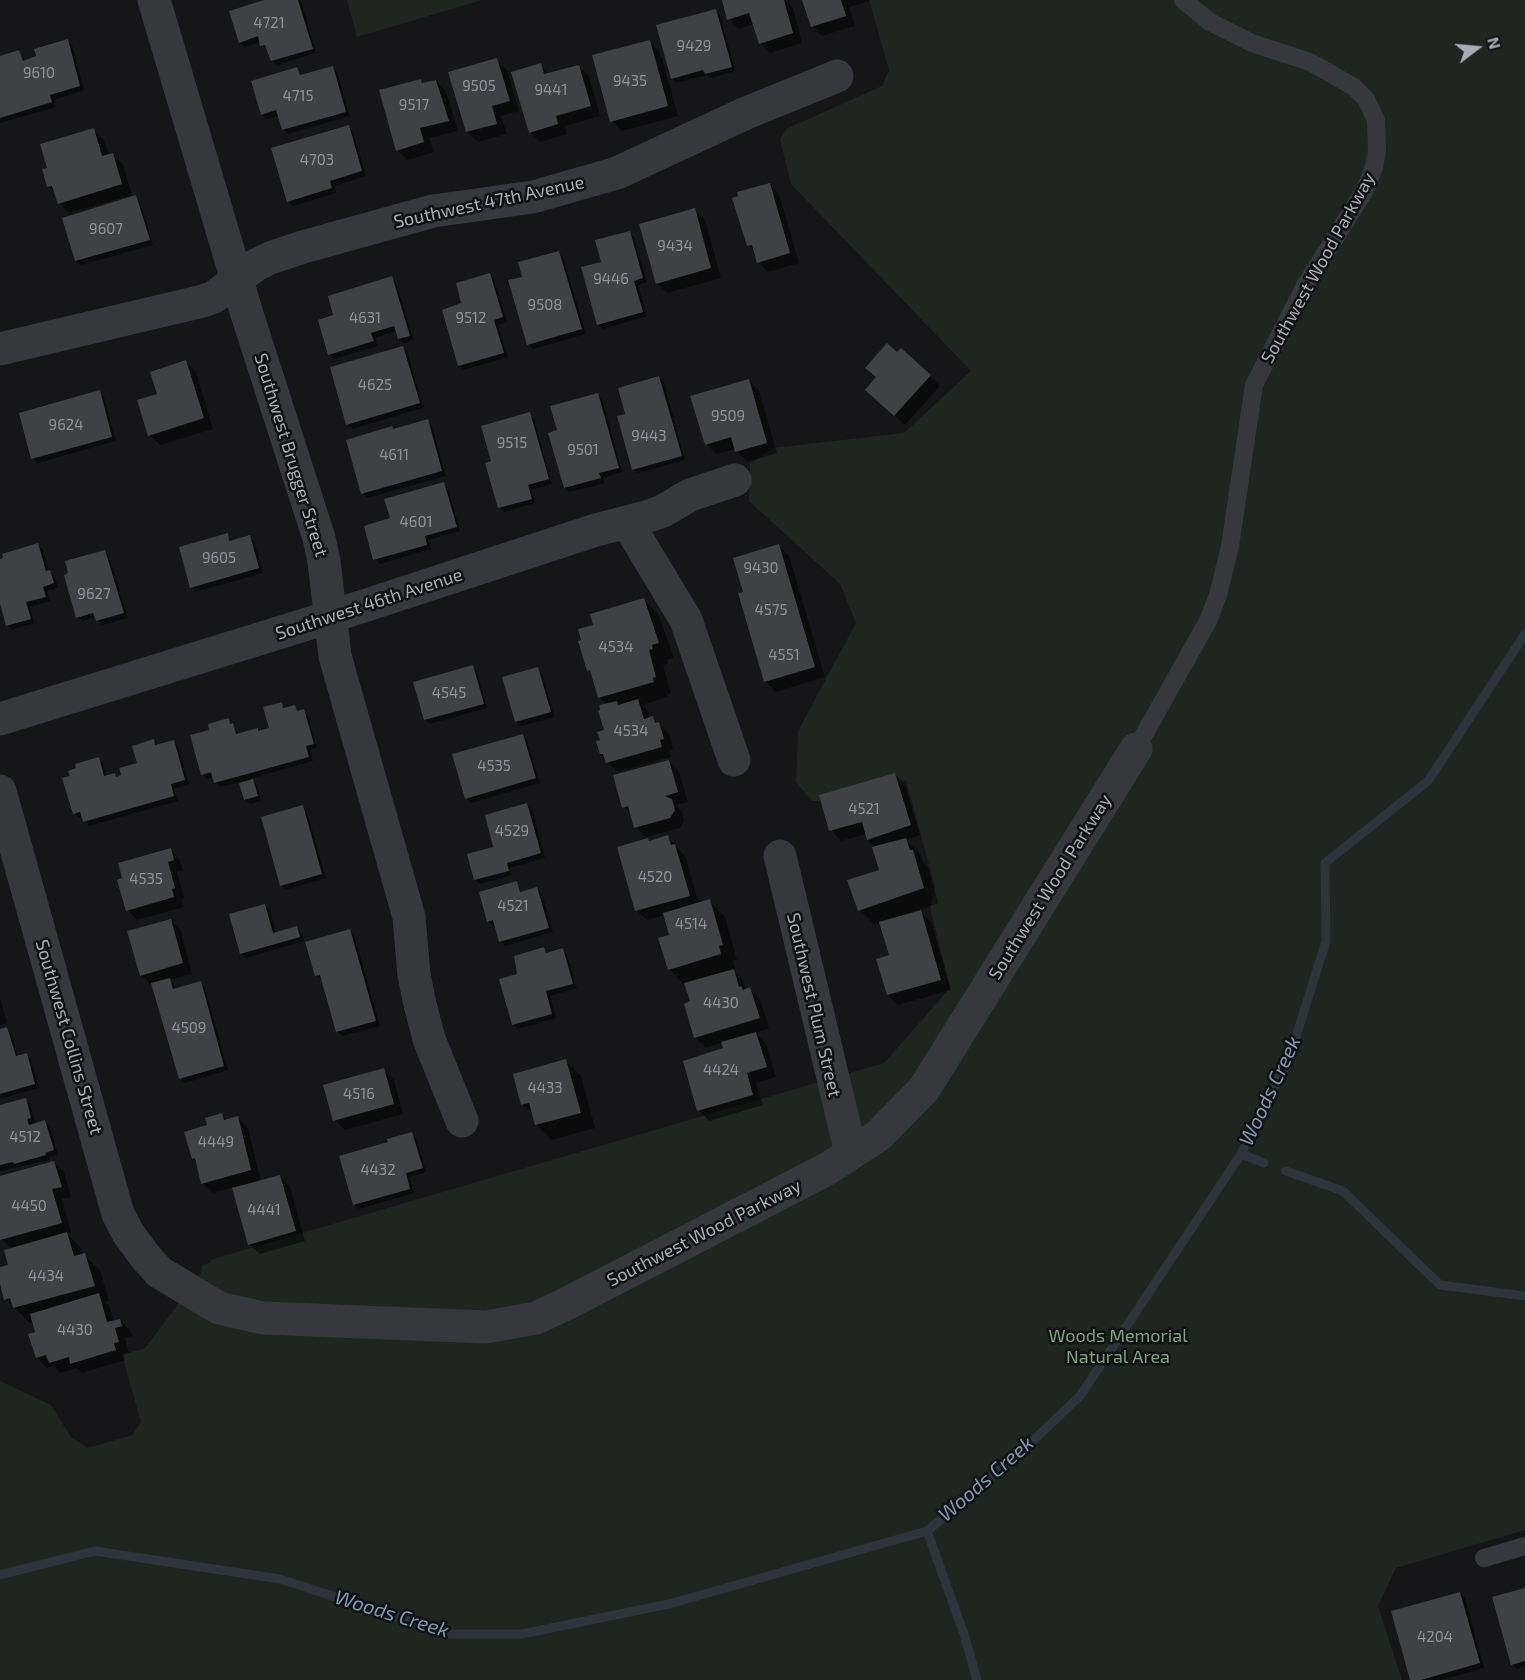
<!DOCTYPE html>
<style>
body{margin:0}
#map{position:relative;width:1525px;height:1680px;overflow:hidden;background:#161618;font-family:"Exo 2",sans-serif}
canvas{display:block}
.north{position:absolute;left:1447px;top:18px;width:60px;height:60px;-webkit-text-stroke:4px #111113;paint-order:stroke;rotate:74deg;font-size:16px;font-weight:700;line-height:24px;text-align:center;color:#a8adb8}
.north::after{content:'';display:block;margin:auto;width:21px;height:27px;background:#a8adb8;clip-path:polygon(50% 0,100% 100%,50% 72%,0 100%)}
</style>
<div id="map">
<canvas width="1525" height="1680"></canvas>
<div class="north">N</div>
</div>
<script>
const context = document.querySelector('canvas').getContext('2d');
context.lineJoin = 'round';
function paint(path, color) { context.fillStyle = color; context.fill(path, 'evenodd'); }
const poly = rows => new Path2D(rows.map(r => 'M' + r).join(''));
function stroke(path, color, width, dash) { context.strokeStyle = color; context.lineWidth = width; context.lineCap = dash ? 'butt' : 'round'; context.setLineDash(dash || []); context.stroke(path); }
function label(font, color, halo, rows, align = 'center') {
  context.font = font + ' "Exo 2",sans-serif'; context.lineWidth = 5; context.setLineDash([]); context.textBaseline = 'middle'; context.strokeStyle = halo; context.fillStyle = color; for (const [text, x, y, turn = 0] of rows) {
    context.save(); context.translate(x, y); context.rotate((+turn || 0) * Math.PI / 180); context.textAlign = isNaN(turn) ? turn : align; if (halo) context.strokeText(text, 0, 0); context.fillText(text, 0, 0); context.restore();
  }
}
paint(poly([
 [347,0,482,0,357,37],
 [869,0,1525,0,1525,1530,1396,1568,1378,1606,1402,1680,0,1680,0,1381,51,1405,71,1437,88,1448,132,1435,141,1422,122,1355,145,1348,201,1274,202,1265,209,1263,213,1259,884,1063,950,988,930,907,935,887,906,780,845,802,812,801,796,782,798,731,856,623,840,584,749,501,750,464,773,448,904,433,971,371,791,184,780,139,786,129,882,86,889,70]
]), '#1e261f');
paint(poly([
 [270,0,301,0,316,53,277,65,272,61,268,50,262,45,261,42,245,47,240,43,231,12],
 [724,0,785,0,793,8,802,43,770,53,760,43,754,24,739,29,729,19],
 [804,0,869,0,870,1,849,7,855,26,822,36,812,26],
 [715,10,720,15,735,71,711,78,707,75,677,83,672,79],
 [67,41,72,45,84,90,54,100,56,107,0,123,0,57,18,52,25,62],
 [650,42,660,52,678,116,622,131,612,121],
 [496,60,507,70,519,111,501,116,507,134,478,142,467,132],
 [540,65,549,74,578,66,589,76,600,116,565,126,567,134,540,142,530,132],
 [332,67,337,72,350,116,288,134,283,129,278,116,267,119,262,115,297,69,302,76],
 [420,81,424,84,436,81,446,91,458,131,429,138,434,152,408,160,397,150],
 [349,126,353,131,366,176,334,186,336,193,293,206,288,201],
 [94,130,104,140,109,156,113,154,123,165,132,195,69,213,59,203,57,194,48,186,49,169],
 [769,184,779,194,799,263,768,272,758,262,756,253,748,245],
 [136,197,140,201,153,245,81,265,76,261],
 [694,210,705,220,721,278,667,293,657,283],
 [629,233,634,237,647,282,638,285,647,316,603,329,599,325,582,268,602,263],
 [559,252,563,257,586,334,533,349,528,344],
 [490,275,494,279,507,322,498,325,508,357,464,370,459,365,463,304],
 [392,278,396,283,414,340,404,343,399,339,397,331,375,338,378,346,334,359,330,354,335,316],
 [403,348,408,353,423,408,352,429,347,424],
 [897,354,930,376,940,386,905,425,877,400],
 [185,362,196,372,213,429,160,445,150,435,159,395],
 [659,378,664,382,685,460,638,473,633,469,627,415],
 [749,380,759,391,777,453,747,462,735,449,717,454,706,444],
 [99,392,104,397,116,441,38,463,33,458],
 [597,395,602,399,622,472,603,478,605,483,570,492,565,488,559,431],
 [530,414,534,419,552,484,531,490,535,503,504,512,499,507,493,462],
 [428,421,432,426,446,476,367,498,362,493,394,430],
 [443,483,448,488,460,531,428,540,431,549,380,564,375,559,392,519],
 [227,535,232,541,249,537,254,541,263,573,196,592,191,587],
 [38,545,43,550,49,572,55,577,58,588,47,591,50,601,30,607,34,623,12,630,7,625,0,598,0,561],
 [779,546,789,556,825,677,776,692,765,681,745,593],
 [105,551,109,556,128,618,102,625,96,617,82,621,77,617],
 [644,600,659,616,674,658,667,660,668,664,663,665,671,693,667,694,668,697,642,705,648,711,650,719,653,718,669,734,673,749,669,750,671,757,617,772,601,754,602,741,606,731,607,705,599,697,593,675,588,670,595,626],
 [473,667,477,671,487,708,430,724,426,720,415,683],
 [538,669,542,674,555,717,521,726,516,722],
 [281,704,286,709,294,707,308,716,317,748,310,751,313,761,250,779,257,786,261,801,250,804,245,799,240,782,220,787,216,783,214,777,207,779,204,776,219,771,218,769,202,774,211,731,228,720,237,730,239,735,271,729],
 [523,736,527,740,540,783,471,803,466,798],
 [153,741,158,746,173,741,178,746,189,784,174,789,178,801,89,826,83,816,79,818,74,813,72,777,98,759,103,763,107,777,115,775,118,778,139,764],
 [669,761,679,772,688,802,676,805,682,811,684,821,680,828,646,837,635,827,632,815,624,807],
 [895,774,905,785,920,835,906,840,921,855,923,862,928,867,938,903,919,910,931,922,951,990,898,1005,888,995,891,956,881,923,875,925,860,910,881,871,876,848,868,840,866,834,841,841,831,830],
 [527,805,532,809,545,858,510,868,512,875,480,884,475,880,469,855,495,848],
 [303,807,307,812,326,878,286,890,281,885],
 [668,837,685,856,699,904,709,901,725,917,737,960,733,961,736,970,733,971,743,981,746,990,750,989,760,999,769,1028,755,1033,766,1044,776,1077,756,1083,763,1105,709,1121,699,1110,725,1049,723,1042,706,1048,696,1038,686,1005,692,1002,685,985,669,969,671,936,665,915,647,920,636,910,648,840,650,842],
 [170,849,180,860,183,871,177,872,184,898,181,899,184,907,137,920,127,910],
 [516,883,522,893,537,889,542,894,553,932,505,946,500,941,496,925,493,926,488,921],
 [265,906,270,910,276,933,297,928,301,933,304,941,246,958,241,953],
 [170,920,181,930,192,974,170,980,174,984,176,990,200,983,205,988,228,1070,185,1083,180,1078,153,985,151,985,141,975],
 [349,931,354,935,380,1026,342,1036,338,1032,323,980,316,976],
 [544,949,549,954,563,950,567,955,577,988,550,996,556,1018,518,1029,513,1024,518,975,515,964],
 [0,998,7,1023,0,1025],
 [7,1029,12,1034,18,1057,26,1055,31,1059,39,1088,0,1099,0,1031],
 [566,1061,581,1076,595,1128,552,1140,536,1124,534,1115,522,1104],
 [384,1070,394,1080,403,1114,345,1130,335,1120],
 [25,1100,30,1104,36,1124,45,1122,50,1126,58,1155,49,1157,50,1160,0,1171,0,1107],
 [222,1114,228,1121,238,1118,248,1128,261,1182,280,1176,290,1187,305,1241,260,1254,249,1244,234,1187,213,1193,203,1183,197,1163,193,1159],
 [412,1134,417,1139,426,1172,409,1177,414,1193,359,1209,354,1205,390,1143],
 [54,1162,64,1172,71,1197,62,1199,71,1233,67,1234,82,1249,84,1255,100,1270,109,1301,105,1302,109,1305,114,1322,120,1320,130,1330,132,1336,125,1338,129,1352,123,1353,125,1360,82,1373,77,1368,60,1373,54,1366,47,1368,37,1358,37,1333,34,1322,30,1323,6,1299,0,1279,0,1269,10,1266,11,1249,0,1237,0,1177],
 [1525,1589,1525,1666,1517,1669,1512,1664],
 [1460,1593,1465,1598,1484,1668,1441,1680,1411,1680]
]), '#0007');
stroke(poly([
 [1241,1154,1264,1163],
 [1286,1171,1343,1191,1440,1285,1525,1296],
 [927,1531,964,1634,977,1680],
 [0,1575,95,1551,280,1579,449,1634,522,1634,669,1604,927,1531,1021,1452,1080,1396,1241,1154,1290,1056,1326,941,1325,863,1428,781,1525,634]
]), '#2c353c', 9);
paint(poly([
 [264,0,298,0,313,49,271,61,265,45,260,46,258,36,239,43,229,11],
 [722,0,784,0,793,33,759,44,749,13,727,20],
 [802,0,841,0,846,16,811,27],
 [716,9,732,67,705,74,703,70,671,79,656,25],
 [68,39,80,86,50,95,52,102,0,118,0,56,19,50,23,61,36,56,34,49],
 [650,40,668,106,610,122,592,55],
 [497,58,510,101,492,106,497,124,466,132,448,72],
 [541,63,544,74,579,65,591,106,556,116,558,124,529,133,511,72],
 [333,66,346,112,282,130,276,110,261,115,251,81,297,67,300,75],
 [421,79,422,83,436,80,449,121,420,128,424,142,396,151,379,90],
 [349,125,362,171,330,181,332,188,287,202,271,148],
 [94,128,102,156,113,153,122,184,58,204,52,186,47,187,42,169,47,168,40,144],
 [770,183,790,253,757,263,752,245,747,246,732,198,738,196,737,192],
 [136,195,150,240,75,261,62,218],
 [695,208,711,268,656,284,639,224],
 [630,231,643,278,634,281,643,312,597,325,581,267,601,262,595,240],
 [559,251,582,329,527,345,508,280,522,277,518,262],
 [490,273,503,317,494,320,504,353,458,366,442,310,461,303,456,283],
 [392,276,410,336,398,339,394,326,371,333,374,341,328,355,318,320,333,315,328,296],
 [887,343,897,352,901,348,931,375,894,416,865,390,876,377,865,368],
 [403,346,420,403,346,425,330,367],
 [186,360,204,418,148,436,137,400,157,394,150,372],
 [659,376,682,456,632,470,617,416,625,414,618,388],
 [749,379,767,443,735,452,731,437,705,445,690,396],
 [100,390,112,437,31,459,19,413],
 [598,393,619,468,599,473,601,478,564,488,548,433,557,430,550,406],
 [530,412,549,479,528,485,532,499,498,508,485,463,491,461,481,426],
 [428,419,442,471,361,494,346,440,392,426,393,429],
 [444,482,457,527,425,536,427,545,373,560,364,526,390,518,384,499],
 [228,533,229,541,250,535,259,568,190,588,179,547],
 [38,543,46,571,50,570,54,583,43,587,46,597,26,602,31,619,6,626,0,604,0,559,3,558,2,554],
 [779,544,815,667,764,682,738,593,743,592,733,558],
 [105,550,124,613,96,621,93,613,76,618,64,575,68,573,65,561],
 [644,598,659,643,652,645,653,649,649,650,656,677,653,678,654,682,598,698,590,670,587,671,578,641,581,640,578,629,593,625,590,614],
 [473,665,484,704,424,720,413,682],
 [538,667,551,712,515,722,502,677],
 [638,699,644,719,653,716,655,723,659,722,664,739,660,740,662,747,606,763,603,754,600,754,596,741,600,740,597,732,604,730,598,711,600,710,599,705,617,701,618,705],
 [282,702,283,708,295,705,297,711,304,709,314,744,306,746,309,757,214,783,211,772,201,775,190,735,209,730,208,724,229,718,230,724,233,723,236,734,258,728,258,731,269,728,263,707],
 [523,734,536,778,465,799,452,754],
 [154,739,155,745,174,740,185,780,171,784,174,796,83,822,80,812,73,814,62,778,70,776,68,771,76,768,75,764,99,757,104,776,115,773,116,777,121,775,119,768,137,763,132,746],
 [669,760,678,792,665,796,672,799,675,810,670,818,634,828,628,806,622,808,613,775],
 [895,773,911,825,867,840,862,822,829,831,819,795],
 [253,779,258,796,244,800,239,783],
 [527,803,541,853,507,863,509,871,474,880,467,854,493,847,485,815],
 [303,805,322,874,280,886,261,817],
 [668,835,671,845,675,844,690,896,635,911,617,847,648,838,649,841],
 [906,838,910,850,913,850,924,888,858,911,847,880,879,870,872,847],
 [171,848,174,860,168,862,175,888,172,889,174,897,126,911,117,880,122,878,118,863],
 [517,881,520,892,537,887,549,928,499,942,493,920,487,922,479,892],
 [710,899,723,945,719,946,721,954,668,970,658,938,669,935,663,913],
 [265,904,273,933,297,926,300,937,240,954,229,914],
 [921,910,941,980,887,995,876,959,889,955,879,922],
 [171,919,183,963,140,976,127,931],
 [350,929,376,1021,336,1032,320,975,315,976,305,942],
 [544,947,546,953,563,948,573,984,546,991,552,1014,512,1025,499,979,517,974,514,956],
 [734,969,739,987,741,986,743,990,750,987,760,1018,694,1038,684,1004,690,1001,684,983],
 [170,978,173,989,201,981,224,1066,179,1079,151,983],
 [7,1027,16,1056,27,1053,35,1084,0,1094,0,1029],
 [756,1032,767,1067,747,1073,753,1095,697,1111,683,1061,723,1048,721,1042],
 [566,1059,581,1113,535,1125,529,1103,521,1105,513,1074],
 [384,1068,394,1104,333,1121,323,1085],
 [26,1098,31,1118,27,1119,29,1125,45,1120,54,1150,45,1153,46,1155,14,1164,13,1162,0,1165,0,1105],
 [222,1113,224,1120,238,1116,251,1170,201,1184,195,1158,192,1159,184,1132,207,1125,205,1118],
 [412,1132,423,1168,406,1173,410,1189,353,1205,339,1156,388,1142,387,1139],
 [54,1161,62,1187,52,1189,62,1223,0,1240,0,1176],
 [280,1175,296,1231,248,1245,232,1188],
 [67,1232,74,1256,85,1253,95,1286,13,1308,10,1298,4,1300,0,1284,0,1267,8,1265,4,1250],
 [99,1293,107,1322,120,1319,122,1326,115,1328,119,1342,114,1343,116,1350,70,1364,69,1357,49,1363,46,1355,36,1358,28,1334,35,1332,30,1314],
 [1525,1588,1525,1661,1511,1665,1492,1597],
 [1460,1592,1480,1663,1421,1680,1410,1680,1391,1611]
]), '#404145');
stroke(poly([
 [1136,749,1209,619,1218,595,1230,546,1254,385,1306,284,1365,190,1374,167,1377,151,1376,120,1366,99,1354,87,1310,62,1252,43,1210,22,1183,0],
 [1484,1558,1525,1546]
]), '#37383d', 18);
stroke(poly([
 [154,0,247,314,319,538,324,561,335,656,409,917,414,975,419,1000,429,1039,462,1121],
 [0,349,203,301,214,297,256,265,270,258,303,247,433,211,533,197,617,173,744,114,837,76],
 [627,522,686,620,734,760],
 [0,719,330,617,596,530,646,517,663,511,690,495,735,480],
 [0,791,118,1214,128,1233,144,1255,159,1272,219,1308,263,1318,486,1327,536,1318,568,1303,827,1169,879,1135,924,1089,1136,749],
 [780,856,851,1153]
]), '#37383d', 33);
label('15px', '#8e929b', null, [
 ["4721",269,23],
 ["9429",694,46],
 ["9610",39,73],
 ["9435",630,81],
 ["9505",479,86],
 ["9441",551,90],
 ["4715",298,96],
 ["9517",414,105],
 ["4703",317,160],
 ["9607",106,229],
 ["9434",675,246],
 ["9446",611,279],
 ["9508",545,305],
 ["4631",365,318],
 ["9512",471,318],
 ["4625",375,385],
 ["9509",728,416],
 ["9624",66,425],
 ["9443",649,436],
 ["9515",512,443],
 ["9501",583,450],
 ["4611",394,455],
 ["4601",416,522],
 ["9605",219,558],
 ["9430",761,568],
 ["9627",94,594],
 ["4575",771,610],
 ["4534",616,647],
 ["4551",784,655],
 ["4545",449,693],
 ["4534",631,731],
 ["4535",494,766],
 ["4521",864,809],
 ["4529",512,831],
 ["4520",655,877],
 ["4535",146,879],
 ["4521",513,906],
 ["4514",691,924],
 ["4430",721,1003],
 ["4509",189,1028],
 ["4424",721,1070],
 ["4433",545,1088],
 ["4516",359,1094],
 ["4512",25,1137],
 ["4449",216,1142],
 ["4432",378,1170],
 ["4450",29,1206],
 ["4441",264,1210],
 ["4434",46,1276],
 ["4430",75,1330],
 ["4204",1435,1637]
]);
label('18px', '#a8adb8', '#111113', [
 ["Southwest 47th Avenue",489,202,-12],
 ["Southwest Wood Parkway",1318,268,-61],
 ["Southwest Brugger Street",291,455,73],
 ["Southwest 46th Avenue",369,604,-18],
 ["Southwest Wood Parkway",1050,887,-58],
 ["Southwest Plum Street",814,1005,77],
 ["Southwest Collins Street",69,1037,74],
 ["Southwest Wood Parkway",704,1233,-27]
]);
label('18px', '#7fa381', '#111113', [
 ["Woods Memorial",1118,1336],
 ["Natural Area",1118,1357]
]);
label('italic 20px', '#7f9bb3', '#111113', [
 ["Woods Creek",1270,1091,-65],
 ["Woods Creek",986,1479,-41],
 ["Woods Creek",392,1614,17]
]);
</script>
